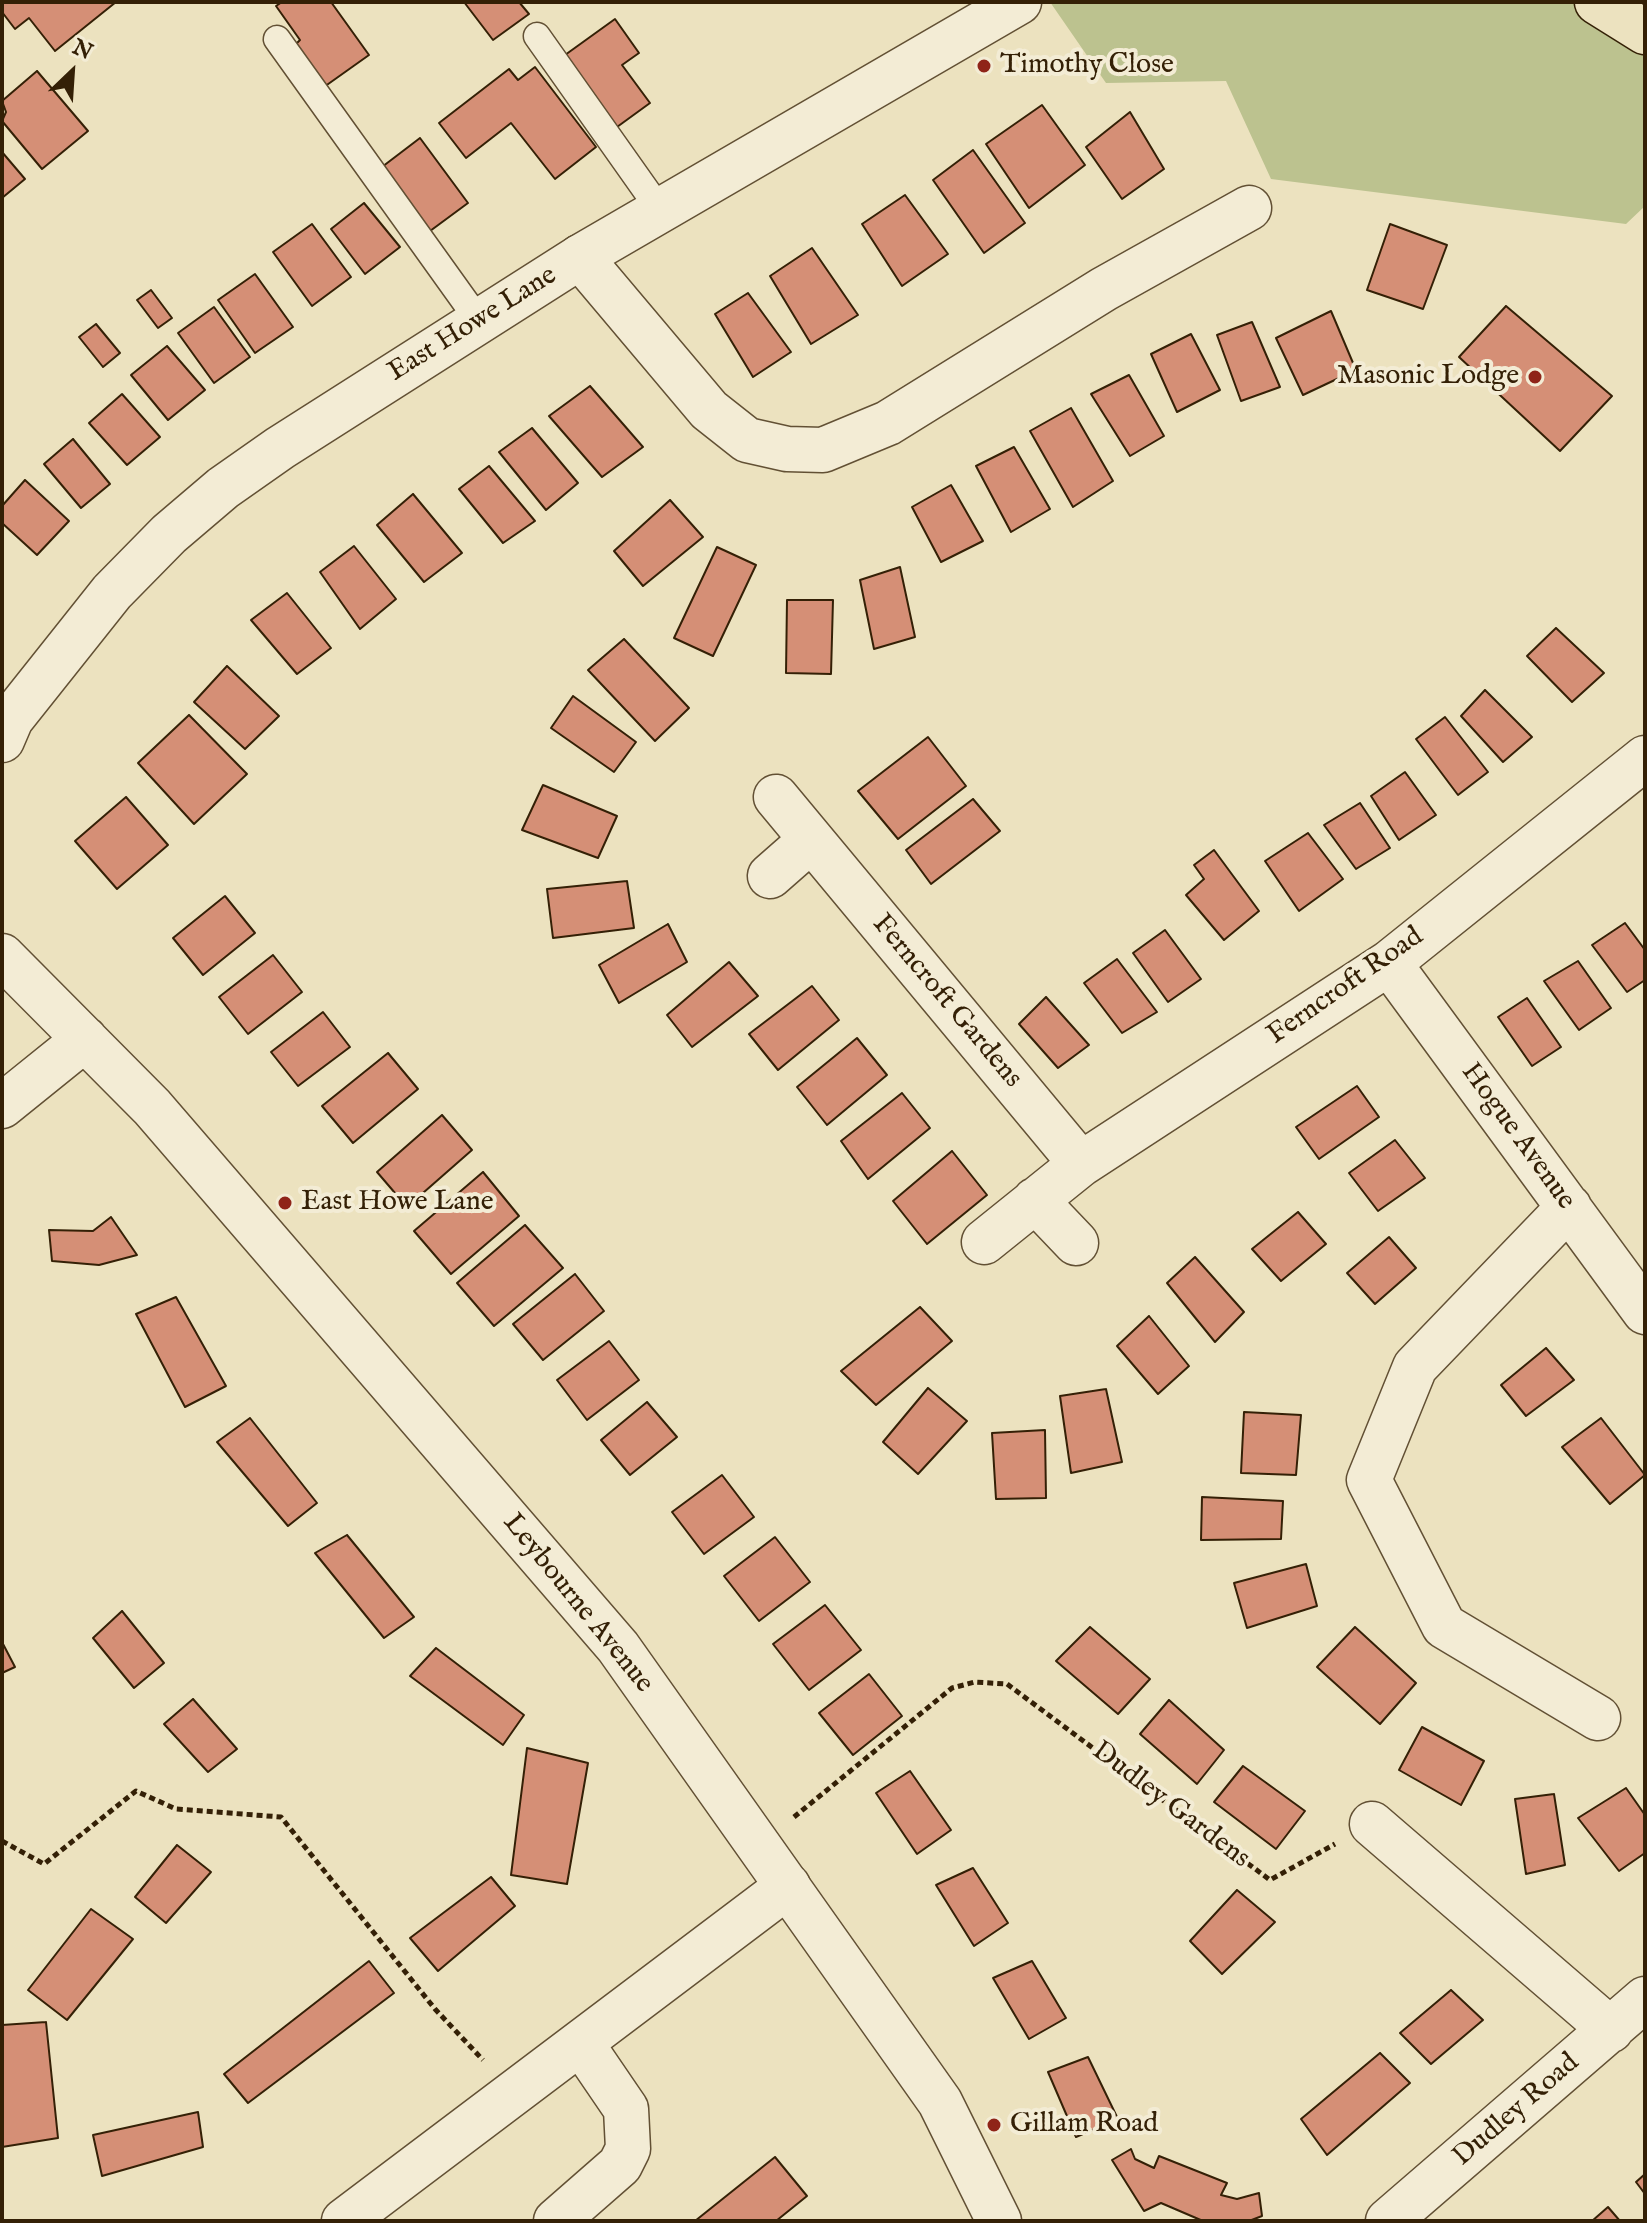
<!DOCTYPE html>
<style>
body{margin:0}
#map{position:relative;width:1647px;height:2223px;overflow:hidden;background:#ece2bf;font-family:"IM FELL English",serif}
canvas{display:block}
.frame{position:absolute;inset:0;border:4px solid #342006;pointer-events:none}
.north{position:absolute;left:32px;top:32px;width:80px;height:80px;-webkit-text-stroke:6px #f3ecd5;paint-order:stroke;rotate:25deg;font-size:22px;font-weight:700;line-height:32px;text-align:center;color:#342006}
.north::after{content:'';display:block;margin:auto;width:28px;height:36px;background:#342006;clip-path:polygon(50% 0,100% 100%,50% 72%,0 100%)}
</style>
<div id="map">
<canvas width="1647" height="2223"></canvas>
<div class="frame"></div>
<div class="north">N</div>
</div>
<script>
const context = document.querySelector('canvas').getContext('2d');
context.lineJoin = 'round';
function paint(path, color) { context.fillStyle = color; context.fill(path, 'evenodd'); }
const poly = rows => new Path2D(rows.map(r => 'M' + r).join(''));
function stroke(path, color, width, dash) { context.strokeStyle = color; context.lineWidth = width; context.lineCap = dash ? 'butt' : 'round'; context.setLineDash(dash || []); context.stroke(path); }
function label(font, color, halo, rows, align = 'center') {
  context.font = font + ' "IM FELL English",serif'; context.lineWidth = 8; context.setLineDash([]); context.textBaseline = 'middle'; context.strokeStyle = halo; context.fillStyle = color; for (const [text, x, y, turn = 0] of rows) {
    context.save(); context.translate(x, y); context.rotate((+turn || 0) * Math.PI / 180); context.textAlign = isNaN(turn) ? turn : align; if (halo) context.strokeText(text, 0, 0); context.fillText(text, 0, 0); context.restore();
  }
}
paint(poly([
 [1050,2,1597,2,1645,32,1645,206,1626,224,1271,179,1226,81,1106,83]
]), '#bcc28f');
const building = poly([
 [2,2,116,2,55,51,29,18,15,29,2,12,2,2],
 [282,2,331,2,369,55,324,87,295,45,300,40,276,6,282,2],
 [464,2,519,2,529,14,493,40,464,2],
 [615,19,639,53,622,65,650,103,617,127,565,55,615,19],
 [535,67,596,147,555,179,511,123,466,158,439,123,509,69,518,80,535,67],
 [37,71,88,131,42,169,2,121,6,112,2,101,37,71],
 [1042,105,1085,165,1029,208,986,144,1042,105],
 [1130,112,1164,169,1122,199,1086,147,1130,112],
 [420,138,468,203,426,234,378,170,420,138],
 [973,150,1025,223,984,253,933,180,973,150],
 [2,152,25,179,2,198,2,152],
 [905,195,948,254,902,286,862,224,905,195],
 [364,203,400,247,365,274,331,229,364,203],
 [312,224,351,277,312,306,273,252,312,224],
 [1390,224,1447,245,1423,309,1367,290,1390,224],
 [812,248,858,315,811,344,770,276,812,248],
 [255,274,293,327,255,353,218,300,255,274],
 [151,290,172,318,158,328,137,300,151,290],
 [748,293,791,352,753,377,715,314,748,293],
 [1506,306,1612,396,1560,451,1459,357,1506,306],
 [214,307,250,357,214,383,178,333,214,307],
 [1331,311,1356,370,1303,395,1276,338,1331,311],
 [1252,322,1280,387,1241,401,1217,335,1252,322],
 [96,324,120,353,103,367,79,337,96,324],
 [1191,334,1220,390,1177,412,1151,354,1191,334],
 [167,346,205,390,168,420,131,375,167,346],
 [1129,375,1164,436,1130,456,1091,394,1129,375],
 [590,386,643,447,602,477,549,416,590,386],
 [122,394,160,437,127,465,89,423,122,394],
 [1071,408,1113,481,1073,507,1030,431,1071,408],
 [532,428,578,483,546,510,499,452,532,428],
 [73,439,110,484,81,508,44,464,73,439],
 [1014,447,1050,509,1011,532,976,466,1014,447],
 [489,466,535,521,503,543,459,489,489,466],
 [25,480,69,521,37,555,2,523,2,506,25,480],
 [951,485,983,541,941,562,912,507,951,485],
 [413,494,462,553,424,582,377,525,413,494],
 [670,500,703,537,643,586,614,551,670,500],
 [354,546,396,599,360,629,320,572,354,546],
 [717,547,756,565,713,656,674,638,717,547],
 [900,567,915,637,874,649,860,580,900,567],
 [287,593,331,648,297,674,251,620,287,593],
 [787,600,833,600,831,674,786,673,787,600],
 [1556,628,1604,673,1572,702,1527,656,1556,628],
 [624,639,689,708,655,741,588,670,624,639],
 [227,666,279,716,245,749,194,702,227,666],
 [1485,690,1532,737,1503,762,1461,716,1485,690],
 [573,696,636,742,614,772,551,728,573,696],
 [189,715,247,774,194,824,138,763,189,715],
 [1445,717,1488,772,1458,795,1416,739,1445,717],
 [928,737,966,786,898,839,858,791,928,737],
 [1405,772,1436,815,1399,840,1371,796,1405,772],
 [543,785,617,816,598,858,522,830,543,785],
 [126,797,168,845,117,889,75,841,126,797],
 [973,799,1000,831,931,884,906,850,973,799],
 [1360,803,1390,848,1356,869,1324,825,1360,803],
 [1308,833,1343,879,1299,911,1265,861,1308,833],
 [1214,850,1259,911,1224,940,1186,895,1204,879,1194,865,1214,850],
 [627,881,634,928,553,938,547,889,627,881],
 [225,896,255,933,203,975,173,938,225,896],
 [1625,923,1645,950,1645,980,1627,992,1592,945,1625,923],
 [668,924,687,962,619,1003,599,965,668,924],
 [1165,930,1201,979,1168,1002,1133,953,1165,930],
 [273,955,302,992,248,1034,219,997,273,955],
 [1117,959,1157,1012,1122,1033,1084,983,1117,959],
 [1578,961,1611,1008,1579,1030,1544,981,1578,961],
 [729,962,758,996,692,1047,667,1015,729,962],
 [812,986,839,1020,778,1070,749,1034,812,986],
 [1046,997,1089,1045,1058,1068,1019,1024,1046,997],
 [1527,998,1561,1047,1532,1066,1498,1017,1527,998],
 [323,1012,350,1047,298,1086,271,1052,323,1012],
 [857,1038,887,1075,827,1125,797,1087,857,1038],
 [388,1053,418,1089,353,1143,322,1106,388,1053],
 [1357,1086,1379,1117,1319,1159,1296,1127,1357,1086],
 [902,1093,930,1128,868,1179,841,1141,902,1093],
 [442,1115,472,1150,407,1207,377,1172,442,1115],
 [1395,1140,1425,1178,1378,1211,1349,1173,1395,1140],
 [952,1151,987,1195,927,1244,893,1201,952,1151],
 [483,1172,519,1216,451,1274,414,1231,483,1172],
 [1298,1212,1326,1244,1281,1281,1252,1249,1298,1212],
 [111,1217,137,1255,99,1265,52,1261,49,1230,93,1231,111,1217],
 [525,1225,563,1268,494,1326,457,1283,525,1225],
 [1389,1237,1416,1268,1375,1304,1347,1273,1389,1237],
 [1195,1257,1244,1312,1215,1342,1167,1283,1195,1257],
 [575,1274,604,1311,543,1360,513,1324,575,1274],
 [176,1297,226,1386,185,1407,136,1314,176,1297],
 [920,1307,952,1341,876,1405,841,1371,920,1307],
 [1149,1316,1189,1366,1158,1394,1117,1346,1149,1316],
 [609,1341,639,1380,587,1420,557,1380,609,1341],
 [1546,1348,1574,1380,1526,1416,1501,1385,1546,1348],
 [928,1388,967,1421,918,1474,883,1442,928,1388],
 [1106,1389,1122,1462,1071,1473,1060,1396,1106,1389],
 [647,1402,677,1437,630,1475,601,1440,647,1402],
 [1244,1412,1301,1415,1296,1475,1241,1473,1244,1412],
 [250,1418,317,1503,288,1526,217,1442,250,1418],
 [1601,1418,1645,1475,1610,1504,1562,1447,1601,1418],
 [1045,1430,1046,1498,996,1499,992,1433,1045,1430],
 [722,1475,754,1517,704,1554,672,1512,722,1475],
 [1202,1497,1283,1501,1281,1539,1201,1540,1202,1497],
 [347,1535,414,1617,384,1638,315,1553,347,1535],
 [775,1537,810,1582,759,1621,724,1576,775,1537],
 [1306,1564,1317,1606,1247,1628,1234,1583,1306,1564],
 [825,1605,861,1650,809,1690,773,1644,825,1605],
 [122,1611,164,1663,134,1688,93,1638,122,1611],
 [1090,1627,1150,1679,1118,1714,1056,1661,1090,1627],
 [1355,1627,1416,1683,1380,1724,1317,1667,1355,1627],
 [2,1642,15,1667,2,1673,2,1642],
 [436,1648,524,1715,503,1745,410,1676,436,1648],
 [869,1674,902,1716,853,1755,819,1713,869,1674],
 [193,1699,237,1749,208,1772,164,1724,193,1699],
 [1169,1700,1224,1750,1197,1784,1140,1734,1169,1700],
 [1422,1727,1484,1761,1461,1805,1399,1770,1422,1727],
 [527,1748,588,1763,567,1884,511,1875,527,1748],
 [1243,1766,1305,1811,1276,1849,1214,1802,1243,1766],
 [910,1771,951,1830,917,1854,876,1793,910,1771],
 [1626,1788,1645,1815,1645,1853,1619,1871,1578,1818,1626,1788],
 [1554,1794,1565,1865,1526,1874,1515,1799,1554,1794],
 [177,1845,211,1872,166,1923,135,1897,177,1845],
 [973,1868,1008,1923,974,1946,936,1885,973,1868],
 [491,1877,515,1906,438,1971,410,1938,491,1877],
 [1237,1890,1275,1922,1222,1974,1190,1941,1237,1890],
 [91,1909,133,1939,67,2020,28,1990,91,1909],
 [369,1961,394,1993,248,2103,224,2074,369,1961],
 [1032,1961,1066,2018,1029,2039,993,1978,1032,1961],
 [1451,1990,1483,2020,1431,2064,1400,2033,1451,1990],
 [46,2022,58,2138,2,2147,2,2025,46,2022],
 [1380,2053,1410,2083,1327,2155,1301,2119,1380,2053],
 [1088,2057,1118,2119,1076,2137,1048,2072,1088,2057],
 [198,2112,203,2147,102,2176,93,2135,198,2112],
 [1131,2149,1135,2159,1154,2168,1159,2156,1227,2183,1221,2195,1237,2199,1259,2193,1262,2216,1249,2221,1203,2221,1161,2203,1144,2211,1112,2160,1131,2149],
 [775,2157,807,2196,776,2221,695,2221,775,2157],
 [1645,2174,1645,2194,1636,2182,1645,2174],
 [1608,2207,1620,2221,1592,2221,1608,2207]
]);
paint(building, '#d58f76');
stroke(building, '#342006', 2);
const service = poly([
 [537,36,660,210],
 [277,39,479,321]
]);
const minor = poly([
 [580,257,709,410,747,440,787,449,823,450,888,423,1104,289,1249,208],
 [776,797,1081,1164],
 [770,876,811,840],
 [1389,963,1645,1312],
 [1035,1200,1076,1243],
 [1569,1207,1415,1367,1369,1480,1444,1626,1598,1718],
 [984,1242,1081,1164,1389,963,1645,758],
 [1372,1824,1611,2030],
 [344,2221,788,1886],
 [556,2221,620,2165,628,2149,626,2109,581,2043],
 [1388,2221,1645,1999]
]);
const tertiary = poly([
 [2,740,11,719,112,592,169,534,223,488,280,448,580,257,1019,2],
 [2,956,152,1107,618,1647,940,2102,999,2221],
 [2,1106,85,1039]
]);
const primary = poly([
 [1597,2,1645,32]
]);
stroke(service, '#625034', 29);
stroke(minor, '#625034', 47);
stroke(tertiary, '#625034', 47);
stroke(primary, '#342006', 47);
stroke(poly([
 [794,1817,952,1688,975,1682,1007,1684,1270,1880,1335,1844],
 [2,1841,44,1864,136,1791,176,1809,281,1817,435,2009,483,2060]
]), '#342006', 5, [6, 4]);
stroke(service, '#f3ecd5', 26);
stroke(minor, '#f3ecd5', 44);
stroke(tertiary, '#f3ecd5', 44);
stroke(primary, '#ece2bf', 44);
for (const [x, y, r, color] of [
 [984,66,8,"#8f2418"],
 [1535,377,8,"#8f2418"],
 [285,1203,8,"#8f2418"],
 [994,2125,8,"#8f2418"]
]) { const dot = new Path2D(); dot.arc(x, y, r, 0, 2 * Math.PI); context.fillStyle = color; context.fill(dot); stroke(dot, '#f3ecd5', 3); }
label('28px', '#342006', '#f3ecd5', [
 ["Timothy Close",1000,66],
 ["Masonic Lodge",1519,377,"right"],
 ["East Howe Lane",301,1203],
 ["Gillam Road",1010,2125]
], 'left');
label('28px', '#342006', '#f3ecd5', [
 ["East Howe Lane",473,325,-32],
 ["Ferncroft Road",1346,987,-35],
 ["Ferncroft Gardens",946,1002,50],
 ["Hogue Avenue",1517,1137,54],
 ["Leybourne Avenue",577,1604,51],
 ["Dudley Gardens",1170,1806,37],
 ["Dudley Road",1517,2111,-41]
]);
</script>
